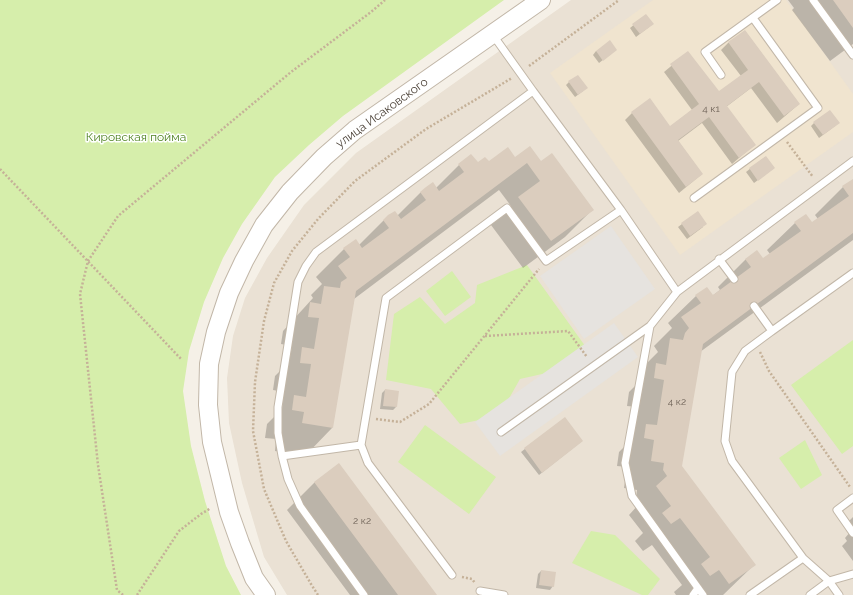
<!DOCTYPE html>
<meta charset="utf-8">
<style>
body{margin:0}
canvas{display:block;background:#f5f0e7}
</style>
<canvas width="853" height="595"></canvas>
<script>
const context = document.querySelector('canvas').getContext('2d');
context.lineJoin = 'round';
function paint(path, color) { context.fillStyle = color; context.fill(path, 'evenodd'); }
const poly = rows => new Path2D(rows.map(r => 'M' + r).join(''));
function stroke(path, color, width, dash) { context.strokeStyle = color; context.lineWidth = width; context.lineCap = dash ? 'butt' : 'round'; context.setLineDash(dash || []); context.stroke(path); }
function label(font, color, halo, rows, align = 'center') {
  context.font = font + ' Raleway,sans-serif'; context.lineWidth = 3; context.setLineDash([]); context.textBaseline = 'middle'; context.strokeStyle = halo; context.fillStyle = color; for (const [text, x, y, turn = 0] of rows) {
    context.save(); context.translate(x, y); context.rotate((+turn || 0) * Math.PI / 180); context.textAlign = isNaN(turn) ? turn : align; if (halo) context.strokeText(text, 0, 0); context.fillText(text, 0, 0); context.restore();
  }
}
paint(poly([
 [571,0,853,0,853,595,287,595,264,557,242,483,229,423,227,378,233,336,245,298,267,258,304,205,356,153]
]), '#eae1d4');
paint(poly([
 [653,0,786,0,853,94,853,132,680,255,550,73]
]), '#f0e4cf');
paint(poly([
 [0,0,504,0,343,116,309,145,275,177,242,224,223,258,204,302,189,351,183,391,191,446,205,501,226,566,241,595,0,595],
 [527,265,588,350,551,372,520,379,499,416,460,424,431,389,386,380,394,314,420,297,445,324,475,303,477,285],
 [452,271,471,297,445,316,426,291],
 [853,340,853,446,842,454,791,385],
 [425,425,496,477,469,514,398,462],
 [805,440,822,475,801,489,779,458],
 [591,531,615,535,660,579,648,595,642,595,572,563]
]), '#d6eeab');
paint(poly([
 [611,226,655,289,584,339,540,276],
 [614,323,638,357,500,456,475,422]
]), '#e6e3df');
paint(poly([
 [788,0,853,0,853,44,830,61,792,10,794,8],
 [646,15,649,27,636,37,630,28],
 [745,31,799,104,777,123,751,88,726,107,754,145,732,164,702,123,678,141,702,174,679,193,625,120,632,113,670,127,692,110,664,72,688,52,718,93,741,76,721,50,728,43],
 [596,51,612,53,599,63,593,55],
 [569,82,583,91,575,97,566,85],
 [814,123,835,126,819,138,811,126],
 [765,157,774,168,754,183,746,172],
 [515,158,541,162,592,210,565,237,523,268,491,225,511,206,499,190,354,299,332,428,305,456,275,451,276,439,265,438,267,424,282,409,284,392,273,390,275,376,289,362,292,346,281,344,283,331,313,298,311,295,322,284,316,277,344,249,359,245,384,220,397,216,421,192,436,188,459,165,489,163],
 [853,180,853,240,700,352,681,467,754,565,723,595,676,595,674,592,682,585,652,545,643,551,635,541,643,533,629,515,639,504,636,498,637,490,624,488,627,467,617,466,619,452,631,440,637,407,627,406,629,392,641,380,643,367,658,352,654,346,672,328,668,323,696,296,712,296,720,290,718,287,746,259,762,260,770,254,767,250,795,223,812,224,818,219,815,215,843,187],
 [698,212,703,227,687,239,678,227],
 [385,390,398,392,396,407,393,410,380,409,382,393],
 [565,418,582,441,539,475,521,452],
 [315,482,436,595,350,595,287,510],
 [853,517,853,561,842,546,847,541,845,538,851,531,846,524],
 [541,571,553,586,550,590,536,588,538,574]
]), '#0003');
paint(poly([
 [833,0,853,0,853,28],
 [646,14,654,24,640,34,632,24],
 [745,30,800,104,784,116,759,82,727,106,756,145,739,158,709,117,678,140,703,174,686,187,631,112,650,98,670,126,699,104,670,64,688,51,719,91,748,70,728,42],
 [610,40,617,50,603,61,596,51],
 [578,75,588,88,578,95,568,81],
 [830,110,840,123,823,135,813,122],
 [530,146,541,161,552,153,594,210,551,241,518,197,540,181,527,163,356,291,333,428,302,423,304,412,292,410,294,395,306,397,311,364,300,363,302,347,314,349,319,318,308,317,310,302,321,304,324,286,340,288,341,282,347,278,338,266,350,257,343,248,356,239,362,248,389,228,383,220,388,215,395,211,401,219,426,200,420,192,426,187,433,182,439,191,464,172,458,164,471,154,478,162,485,157,489,161,508,147,515,157],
 [766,156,775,168,758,181,749,168],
 [853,179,853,233,703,344,682,466,756,565,729,584,719,570,710,576,701,564,710,557,680,518,671,524,662,513,671,506,656,486,667,476,663,470,664,463,651,461,654,440,644,438,646,424,657,425,664,380,654,378,656,363,666,365,670,338,683,340,685,333,689,328,681,317,701,303,695,295,707,287,713,295,751,267,745,259,757,250,763,258,801,231,794,222,806,214,812,222,849,196,842,186],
 [698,211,707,224,690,236,681,223],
 [385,389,399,391,397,407,383,406],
 [565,417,583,441,542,473,524,448],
 [339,463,437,595,398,595,314,482],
 [541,570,556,572,554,587,539,585]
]), '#dbcdbe');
const service = poly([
 [813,0,853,55],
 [493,35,533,91],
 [721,75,705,52,777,0],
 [694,198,818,108,753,18],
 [719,259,734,279],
 [754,306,772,331,745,351,732,372,725,441,732,461,803,558,829,581,839,595],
 [772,331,853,273],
 [501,432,650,326],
 [361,445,368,463,452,575],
 [282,456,361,445,386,298,507,208,546,261,621,210],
 [853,498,837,510,853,533],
 [480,591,504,595],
 [364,595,300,506,288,479,282,456,278,433,278,407,298,282,306,266,316,252,533,91,621,210,677,292],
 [693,595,698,588],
 [703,595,632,496,625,463,650,326,677,292,853,161],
 [750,595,803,558],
 [810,595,829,581,853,574]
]);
const tertiary = poly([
 [266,595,254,578,240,543,229,512,212,442,208,405,209,364,216,332,229,293,244,261,264,225,290,192,324,157,355,130,541,0]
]);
stroke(service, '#c2b7a8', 9);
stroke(tertiary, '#c2b7a8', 20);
stroke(poly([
 [529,66,619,0],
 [787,142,813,177],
 [0,169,182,360],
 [485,336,568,331,587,357],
 [760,352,769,371,850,487],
 [376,419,400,422,429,404,539,269],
 [462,577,472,579,475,583],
 [123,595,117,590,98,465,80,294,88,261,118,216,291,72,371,12,385,0],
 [137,595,179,531,201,514,211,508],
 [318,595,311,584,286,541,264,489,253,431,255,382,264,321,274,283,292,251,318,219,355,181,426,129,512,78]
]), '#c5b198', 2.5, [2, 2]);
stroke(service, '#fff', 7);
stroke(tertiary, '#fff', 18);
label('10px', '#6e6257', null, [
 ["4 к1",711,109],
 ["4 к2",677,402],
 ["2 к2",362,521]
]);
label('12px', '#493f35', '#fff', [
 ["улица Исаковского",382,113,-36]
]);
label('12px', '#4e8221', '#fff', [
 ["Кировская пойма",136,137]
]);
</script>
